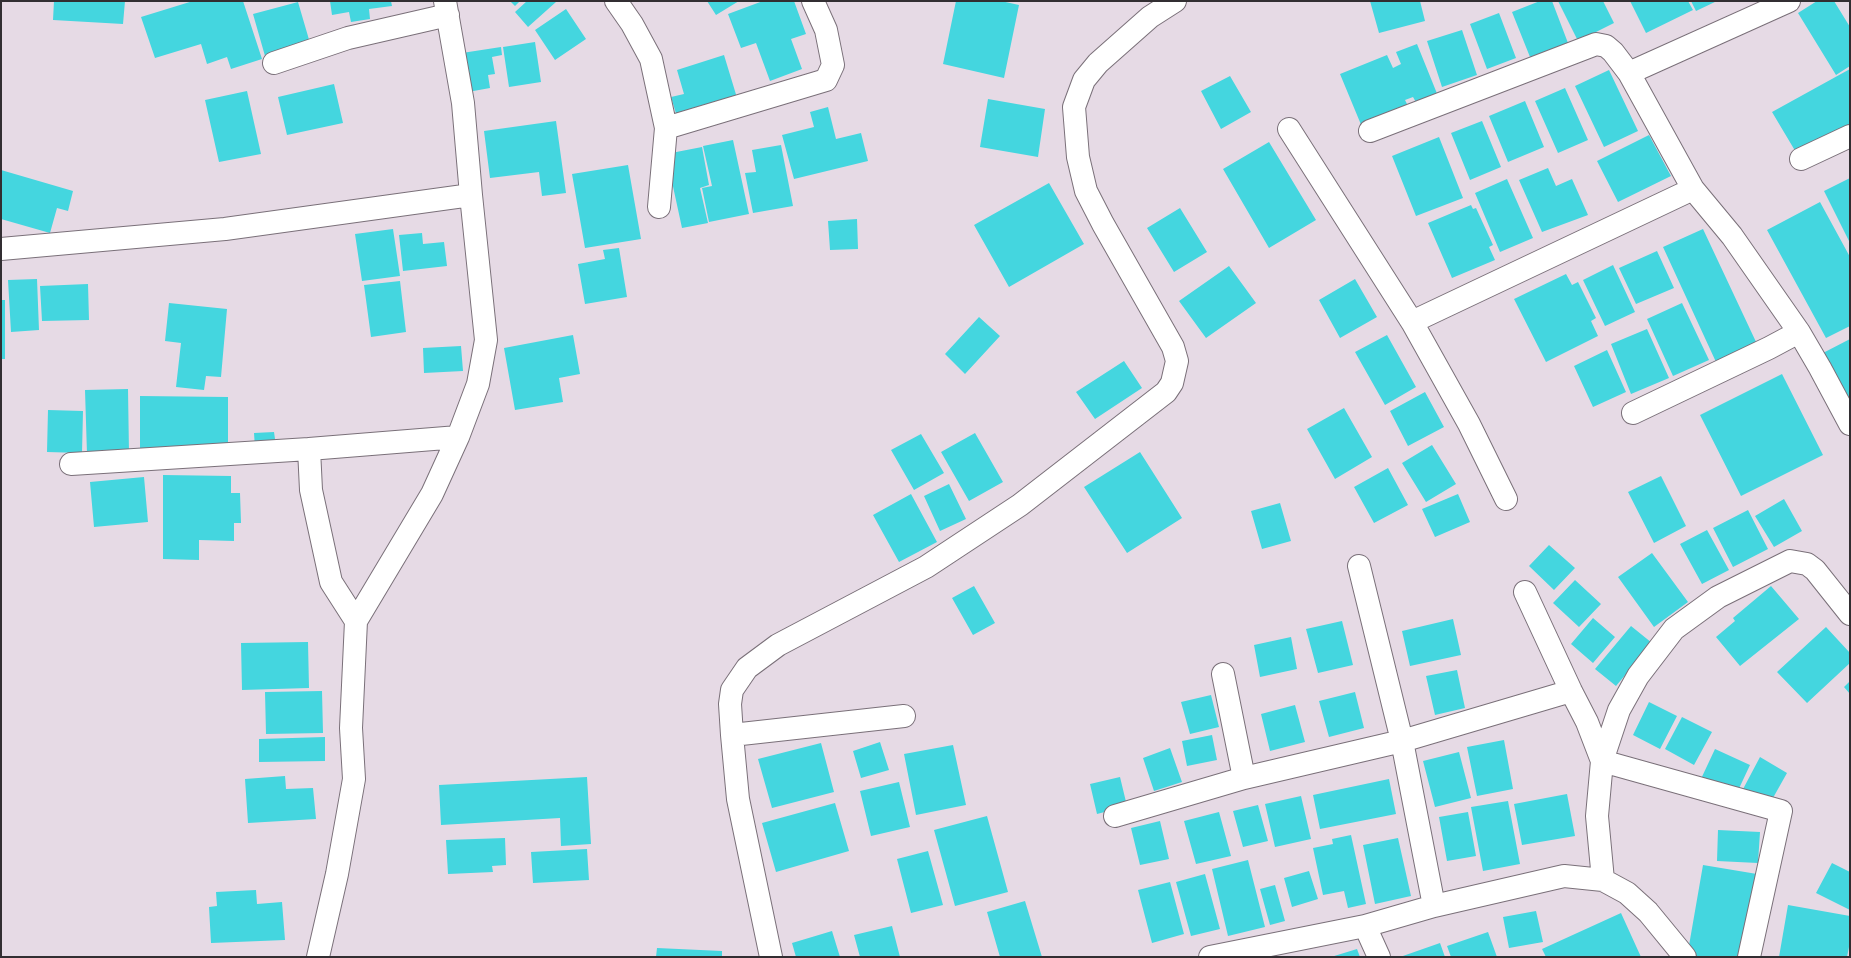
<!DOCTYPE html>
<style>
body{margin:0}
#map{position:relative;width:1851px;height:958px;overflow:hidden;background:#e6dae5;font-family:Quicksand,sans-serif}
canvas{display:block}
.frame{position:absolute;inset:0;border:2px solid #322e32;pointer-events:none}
</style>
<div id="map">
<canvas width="1851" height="958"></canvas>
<div class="frame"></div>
</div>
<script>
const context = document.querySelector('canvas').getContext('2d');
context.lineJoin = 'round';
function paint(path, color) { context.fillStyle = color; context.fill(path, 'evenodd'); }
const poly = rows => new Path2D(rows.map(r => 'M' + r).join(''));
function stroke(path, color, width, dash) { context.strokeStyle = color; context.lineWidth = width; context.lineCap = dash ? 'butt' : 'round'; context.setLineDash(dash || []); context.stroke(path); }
paint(poly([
 [54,1,125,1,123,24,53,20],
 [193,1,243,1,262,59,231,69,227,57,207,64,201,44,155,58,141,17],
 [330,1,391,1,392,6,369,9,370,19,351,22,349,12,332,15],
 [510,1,520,1,515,6],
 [527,1,555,1,556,2,528,27,515,12],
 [707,1,739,1,716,15],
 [763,1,794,1,806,34,791,39,802,69,770,81,756,43,741,48,728,14],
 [956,1,1001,1,1019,5,1004,78,943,64],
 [1370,1,1420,1,1425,21,1379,33],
 [1540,1,1552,1,1568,43,1530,57,1512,12],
 [1558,1,1603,1,1614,23,1578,41],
 [1630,1,1688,1,1693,10,1646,33],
 [1691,1,1717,1,1696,11],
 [1817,1,1834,1,1850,27,1850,66,1836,75,1798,13],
 [298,2,310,43,265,56,253,14],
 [566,9,586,39,555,60,535,30],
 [1499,13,1516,58,1487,69,1470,24],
 [1462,30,1477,75,1442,87,1427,41],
 [535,42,541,82,509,87,503,47],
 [1417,44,1438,96,1417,104,1413,97,1405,100,1409,108,1362,127,1340,74,1387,55,1393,68,1401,64,1396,52],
 [501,47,502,55,492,57,495,74,488,75,490,88,468,92,462,53],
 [724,55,738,101,678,120,671,97,684,94,677,70],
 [1850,69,1850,128,1797,154,1772,112],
 [1609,70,1638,131,1604,147,1575,86],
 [1230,76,1251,112,1221,129,1201,91],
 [334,84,343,123,287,135,278,97],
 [1565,88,1588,140,1558,153,1535,101],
 [247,91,261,154,219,162,205,100],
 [988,99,1045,109,1038,157,980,147],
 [1525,101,1544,147,1508,162,1489,116],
 [828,107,836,139,861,133,868,161,794,179,782,135,814,127,810,112],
 [556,121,566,193,542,196,539,172,490,178,484,131],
 [1482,121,1501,167,1470,180,1451,133],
 [1649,135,1671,176,1618,202,1597,161],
 [1439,137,1463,198,1416,216,1392,156],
 [733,140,749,214,709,222,702,188,712,186,703,146],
 [1269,142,1316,220,1269,248,1223,169],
 [781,145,793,206,753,213,745,173,756,172,752,150],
 [702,147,709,185,700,188,708,223,682,228,666,154],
 [628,165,641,239,585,248,572,174],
 [1548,168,1556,186,1572,179,1588,215,1542,232,1519,180],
 [1,170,73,191,68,211,57,208,50,233,1,219],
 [1850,178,1850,240,1849,241,1824,191],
 [1507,179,1533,238,1500,252,1475,193],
 [1049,183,1084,244,1009,287,974,225],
 [1820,202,1850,257,1850,326,1826,338,1767,230],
 [1471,205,1473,209,1476,208,1493,245,1489,247,1495,260,1452,278,1428,223],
 [1180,208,1207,252,1174,272,1147,228],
 [857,219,858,249,830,250,828,221],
 [393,229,400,276,362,281,355,234],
 [1703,229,1757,344,1716,362,1663,247],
 [422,233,423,244,444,242,447,266,403,271,399,235],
 [619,248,627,297,585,304,578,264,605,259,603,250],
 [1657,251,1674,288,1636,304,1619,268],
 [1613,265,1635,312,1605,326,1583,280],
 [1229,266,1256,303,1206,338,1179,301],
 [1566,274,1572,285,1578,282,1596,318,1591,321,1598,336,1546,362,1514,299],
 [37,279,39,330,11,332,8,280],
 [1355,279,1377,317,1340,338,1319,300],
 [400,281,406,332,371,337,364,285],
 [88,284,89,320,42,321,40,286],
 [1,300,5,300,5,359,1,359],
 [169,303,227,309,221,377,206,376,204,390,176,387,181,343,165,341],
 [1682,303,1709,360,1673,376,1647,319],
 [979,317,1000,336,965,374,945,354],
 [1647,329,1669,378,1631,394,1611,344],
 [573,335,580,374,559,378,563,402,515,410,504,348],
 [1387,335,1416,387,1385,405,1355,352],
 [1850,339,1850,405,1823,353],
 [461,346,463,371,424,373,423,348],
 [1607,350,1626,392,1593,407,1574,366],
 [1124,361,1142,388,1095,419,1076,392],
 [1782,374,1823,455,1741,496,1700,415],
 [128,389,129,454,87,454,85,390],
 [1425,392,1444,427,1408,446,1390,411],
 [140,396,228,397,228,451,140,450],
 [1344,408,1372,457,1335,479,1307,429],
 [48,410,83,411,82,453,47,452],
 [274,432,276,446,255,448,254,433],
 [975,433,1003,482,969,501,941,452],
 [921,434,944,473,914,490,891,450],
 [1432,445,1456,484,1426,502,1402,463],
 [1140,452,1182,518,1127,553,1084,487],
 [1388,468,1408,505,1374,523,1354,487],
 [163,475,231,476,231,493,240,493,241,523,234,523,234,541,199,540,199,560,163,559],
 [1661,476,1686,526,1654,543,1628,492],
 [144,477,148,522,94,527,90,482],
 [949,484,966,519,940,531,924,496],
 [911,494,937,542,899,562,873,515],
 [1458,494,1470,522,1435,537,1422,509],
 [1784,499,1802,531,1774,547,1755,516],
 [1280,503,1291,541,1262,549,1251,511],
 [1748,510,1768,549,1733,567,1713,528],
 [1707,530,1729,570,1702,584,1680,544],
 [1549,545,1575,568,1554,590,1529,566],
 [1652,553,1688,602,1654,627,1618,577],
 [1575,580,1601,604,1579,627,1553,603],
 [974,586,995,623,973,635,952,598],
 [1771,586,1799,619,1740,666,1716,637,1735,621,1733,618],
 [1593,618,1615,637,1593,663,1571,644],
 [1453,619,1461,655,1410,666,1402,631],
 [1342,621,1353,665,1318,673,1306,629],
 [1631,626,1652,643,1616,686,1595,669],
 [1826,627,1850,653,1850,663,1807,703,1777,672],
 [1291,637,1297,669,1260,677,1254,645],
 [308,642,309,688,242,690,241,643],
 [1457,670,1465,708,1435,715,1426,676],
 [1850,681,1850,694,1844,687],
 [322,691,323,733,266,734,265,692],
 [1355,692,1364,728,1329,737,1319,701],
 [1211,695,1219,727,1190,734,1181,702],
 [1649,702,1677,716,1660,749,1633,735],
 [1295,705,1305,742,1270,751,1261,714],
 [1682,717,1712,732,1694,765,1665,749],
 [1212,735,1217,760,1187,766,1182,741],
 [325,737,325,761,259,762,259,739],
 [1504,740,1513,789,1477,796,1467,747],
 [880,742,889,770,861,778,853,751],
 [821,743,834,792,772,808,758,759],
 [953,745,966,805,916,815,904,754],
 [1170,748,1182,782,1154,791,1143,758],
 [1715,749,1750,765,1735,797,1700,781],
 [1459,752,1471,798,1435,807,1423,761],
 [1760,757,1787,773,1769,805,1742,791],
 [285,776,286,789,313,788,316,819,248,823,245,779],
 [587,777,591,844,561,846,560,818,441,825,439,785],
 [1120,777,1127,806,1097,814,1090,784],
 [1389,779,1396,814,1320,829,1313,795],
 [899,782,910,827,871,836,860,791],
 [1567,794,1575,836,1522,845,1514,804],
 [1301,796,1311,839,1275,847,1265,804],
 [1508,801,1520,864,1483,871,1471,807],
 [835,803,849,851,776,872,762,823],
 [1258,805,1268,841,1243,847,1233,811],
 [1219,812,1231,856,1196,864,1184,821],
 [1468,812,1476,856,1447,861,1439,817],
 [987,816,1008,892,955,906,934,830],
 [1160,821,1169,859,1140,865,1131,828],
 [1718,830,1760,832,1758,863,1717,861],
 [1351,835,1366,904,1348,908,1344,891,1323,895,1313,848,1333,844,1332,839],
 [505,838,506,865,492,866,493,872,448,874,446,840],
 [1398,838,1411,896,1375,904,1363,845],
 [587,849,589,880,533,883,531,852],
 [928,851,943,905,911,913,897,859],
 [1248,860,1265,927,1228,936,1212,869],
 [1832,863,1850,872,1850,910,1816,893],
 [1703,865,1757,874,1743,957,1687,957],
 [1309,871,1318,899,1292,907,1284,878],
 [1205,874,1220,929,1191,936,1176,882],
 [1170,882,1184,934,1152,943,1138,890],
 [1275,885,1285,921,1270,925,1260,889],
 [256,890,257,904,282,902,285,940,211,943,209,907,217,906,216,892],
 [1025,901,1042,957,1000,957,987,912],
 [1788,905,1850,916,1850,942,1847,957,1779,957],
 [1536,911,1543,942,1509,948,1503,917],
 [1621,913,1641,957,1546,957,1542,949],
 [892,926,900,957,860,957,854,935],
 [832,931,840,957,796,957,792,943],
 [1488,932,1497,957,1451,957,1447,946],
 [1440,943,1445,957,1400,957],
 [657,948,722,951,722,957,656,957],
 [1357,949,1360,957,1331,957]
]), '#44d6df');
const minor = poly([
 [445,1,463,103,471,195],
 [616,1,632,24,651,59,666,128,659,207],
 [274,63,348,38,448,15],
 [1629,73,1789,1],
 [666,128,826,80,833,65,826,30,813,1],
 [1289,129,1412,322],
 [1370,131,1596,44,1606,46,1613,52,1629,73,1693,189,1732,236,1799,332,1769,348,1633,413],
 [1801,159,1850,136],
 [1,249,225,229,471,195,486,340,478,384,458,437,432,494,356,621,351,728,354,779,337,874,318,957],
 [1799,332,1820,368,1850,424],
 [309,449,458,437],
 [71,464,309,449,311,490,331,582,356,621],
 [1506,499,1469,424,1412,322,1693,189],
 [1359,566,1402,741,1434,906],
 [1525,592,1571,691,1587,722,1602,761],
 [1223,674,1244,778],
 [732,735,904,716],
 [1602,761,1781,811,1749,957],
 [1115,816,1244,778,1402,741,1571,691],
 [1603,880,1597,816,1602,761,1619,710,1638,676,1674,629,1718,597,1790,561,1807,564,1815,570,1850,614],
 [1365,926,1379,957],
 [771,957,738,799,732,735,730,704,732,690,747,668,778,645,926,567,1020,505,1166,392,1172,383,1177,361,1173,347,1103,224,1086,191,1078,157,1074,107,1084,80,1098,63,1150,17,1175,1],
 [1210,957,1365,926,1434,906,1564,876,1603,880,1627,893,1648,912,1685,957]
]);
stroke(minor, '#7a7079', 24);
stroke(minor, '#fff', 22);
</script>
